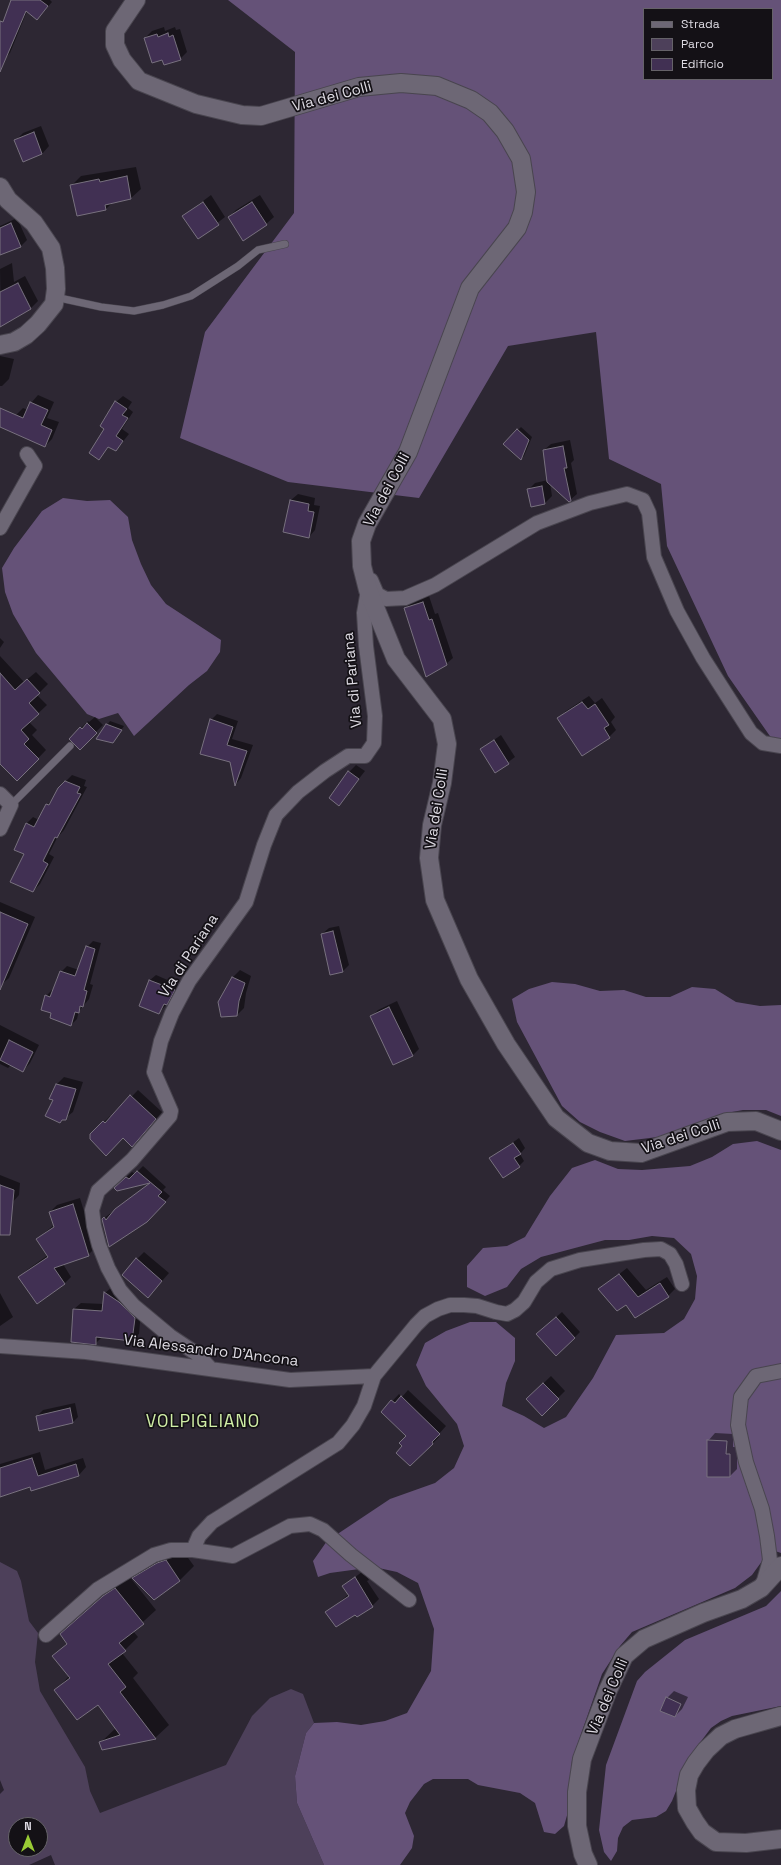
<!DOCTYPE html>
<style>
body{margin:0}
#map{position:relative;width:781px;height:1865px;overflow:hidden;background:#2d2733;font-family:"Space Grotesk",sans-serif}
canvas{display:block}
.legend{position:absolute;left:643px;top:8px;width:130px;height:72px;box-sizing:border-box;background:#141116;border:1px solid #656268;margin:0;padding:5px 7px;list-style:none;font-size:12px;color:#dedbe3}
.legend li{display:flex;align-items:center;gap:8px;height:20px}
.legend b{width:20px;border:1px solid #656268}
.north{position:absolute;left:8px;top:1817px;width:40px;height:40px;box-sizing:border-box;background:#141116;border:1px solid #656268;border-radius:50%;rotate:0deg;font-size:11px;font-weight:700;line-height:16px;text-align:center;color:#dedbe3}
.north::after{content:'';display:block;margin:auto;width:14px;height:18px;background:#99cb35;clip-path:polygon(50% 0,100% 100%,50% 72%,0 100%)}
</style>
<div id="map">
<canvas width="781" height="1865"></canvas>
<ul class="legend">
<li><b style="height:5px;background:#6d6775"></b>Strada</li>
<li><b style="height:11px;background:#4d405a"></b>Parco</li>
<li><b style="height:11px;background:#413053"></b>Edificio</li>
</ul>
<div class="north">N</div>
</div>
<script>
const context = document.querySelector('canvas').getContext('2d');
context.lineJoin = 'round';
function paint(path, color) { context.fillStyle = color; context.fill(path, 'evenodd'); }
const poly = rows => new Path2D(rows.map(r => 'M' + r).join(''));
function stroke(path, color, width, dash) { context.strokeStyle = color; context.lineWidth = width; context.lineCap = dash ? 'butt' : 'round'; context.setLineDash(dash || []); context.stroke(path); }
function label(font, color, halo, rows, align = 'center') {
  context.font = font + ' "Space Grotesk",sans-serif'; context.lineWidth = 3.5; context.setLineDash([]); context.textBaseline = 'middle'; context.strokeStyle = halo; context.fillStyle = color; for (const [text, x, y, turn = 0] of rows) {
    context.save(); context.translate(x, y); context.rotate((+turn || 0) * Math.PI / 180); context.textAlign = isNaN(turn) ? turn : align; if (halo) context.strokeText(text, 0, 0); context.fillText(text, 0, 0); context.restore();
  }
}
paint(poly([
 [0,1562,17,1571,21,1581,29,1621,38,1633,35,1662,40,1691,85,1767,90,1791,100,1813,226,1765,252,1716,270,1698,291,1689,303,1694,314,1723,306,1733,295,1776,297,1803,324,1865,0,1865],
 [16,1825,40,1825,40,1849,16,1849]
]), '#4d405a');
paint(poly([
 [228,0,781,0,781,752,728,676,667,546,661,484,609,459,596,332,508,346,419,498,288,482,180,438,205,332,294,213,295,52],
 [644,9,772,9,772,79,644,79],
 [63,498,87,501,110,500,128,517,132,540,141,564,151,585,166,604,221,640,220,652,207,671,189,685,134,736,118,713,99,719,87,714,36,653,13,614,5,592,2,568,14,548,42,511],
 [552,982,575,984,600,991,624,990,646,997,670,997,692,987,715,989,736,1002,760,1006,781,1005,781,1116,766,1110,743,1110,721,1114,666,1136,625,1141,600,1132,580,1122,562,1106,517,1022,512,999,529,989],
 [757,1141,781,1150,781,1553,775,1551,765,1557,752,1575,735,1588,632,1632,620,1646,602,1674,572,1760,568,1812,564,1826,555,1834,544,1832,535,1803,520,1793,478,1785,468,1779,433,1779,424,1784,410,1802,405,1813,414,1836,412,1848,400,1865,324,1865,297,1803,295,1776,306,1733,314,1723,337,1722,361,1725,385,1721,407,1713,431,1671,434,1629,418,1583,397,1572,374,1567,330,1573,318,1577,313,1561,327,1541,390,1499,435,1483,454,1468,464,1446,457,1424,426,1386,416,1365,425,1343,446,1331,470,1322,496,1322,515,1338,515,1361,506,1383,502,1406,524,1416,544,1428,566,1417,593,1378,616,1335,664,1333,684,1319,695,1299,697,1276,691,1254,674,1238,652,1236,629,1240,605,1240,541,1257,521,1269,507,1287,485,1296,467,1287,467,1266,483,1248,507,1246,525,1237,550,1196,572,1168,595,1160,618,1169,642,1170,690,1166,712,1157,733,1144],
 [781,1591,781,1706,732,1716,721,1721,711,1728,690,1756,672,1801,666,1811,656,1817,632,1820,623,1827,618,1838,617,1851,611,1861,604,1852,599,1830,606,1765,637,1681,645,1672,685,1640,766,1606]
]), '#655278');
paint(poly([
 [20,0,50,0,52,2,37,19,27,11,10,53,6,57,0,55,0,25],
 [164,27,165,31,175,27,176,30,180,29,187,52,180,59,163,58,145,38,152,31],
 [41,126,49,146,42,154,16,140,23,133],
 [136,167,141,189,131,198,113,202,106,209,71,186,81,176],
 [211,195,225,217,198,238,183,216],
 [260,195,274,217,266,224,243,239,229,217,236,210],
 [17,218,27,240,21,246,0,254,0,226],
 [12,263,14,282,25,276,38,301,31,308,1,325,0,269],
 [0,356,14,359,9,379,2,386,0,386],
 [38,395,54,402,47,418,59,422,52,439,45,446,16,415,23,408,28,410,31,403],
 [123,396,132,402,128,408,133,412,122,429,129,434,116,450,109,446,99,459,105,428,116,402],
 [521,427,532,437,524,456,521,459,504,444],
 [570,440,574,460,571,463,577,494,570,500,550,483,552,496,545,503,528,490,535,483,548,480,544,450,551,444],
 [298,494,315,498,314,505,320,506,315,530,309,537,291,500],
 [429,596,435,614,438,613,453,658,446,664,405,609,412,602],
 [0,638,4,642,0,648],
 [0,656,24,682,36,672,48,684,37,695,47,705,29,722,37,730,32,735,46,750,25,772,0,762],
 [589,696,595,703,602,698,615,717,611,722,616,730,609,737,583,754,559,718,566,711],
 [217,714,238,721,232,739,253,745,241,778,236,784,231,761,211,720],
 [95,717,103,725,80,748,70,739,88,721,89,722],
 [110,721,124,726,113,742,107,725],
 [501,735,515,757,495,772,481,749],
 [356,765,365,771,339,804,349,772],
 [72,775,86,780,84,786,87,787,64,830,57,838,49,854,54,857,40,884,33,891,25,853,26,824,33,817,39,820,47,805,54,798,59,788],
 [0,902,35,917,9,978,1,985,0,984],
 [339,926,349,965,342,972,322,934,329,928],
 [93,941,101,943,90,984,93,985,89,999,79,1011,77,1019,71,1025,53,1012,46,996,52,990,54,990,61,972,67,966,79,970,87,947],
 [240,970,251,976,246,993,244,1008,237,1015,219,1002,233,977],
 [156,975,179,985,172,998,159,1013,140,1005,150,980],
 [397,1001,419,1049,412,1056,371,1017,378,1010],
 [0,1025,39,1045,30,1063,23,1071,11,1065,8,1068,0,1064],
 [64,1077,83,1082,73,1112,60,1122,54,1099,57,1084],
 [138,1090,162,1112,138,1140,91,1135,110,1116,112,1117],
 [519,1138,525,1148,520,1154,524,1161,519,1166,491,1158],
 [143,1166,166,1187,163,1190,170,1196,152,1216,109,1245,103,1219,152,1182,117,1190,120,1183,132,1172,135,1174],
 [0,1175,20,1183,19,1195,12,1203,0,1202],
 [80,1198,95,1248,88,1255,63,1264,71,1277,64,1284,20,1277,27,1270,48,1255,37,1239,54,1225,50,1212,57,1205],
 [144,1252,169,1273,155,1289,137,1259],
 [627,1268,646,1290,667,1277,675,1289,668,1296,626,1303,600,1289],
 [112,1287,141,1311,139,1334,132,1340,102,1337,95,1344,74,1309,81,1303,104,1304,105,1293],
 [0,1293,13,1317,0,1326],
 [562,1312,580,1332,574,1338,544,1328],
 [551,1376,565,1391,542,1414,527,1399],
 [408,1390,446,1426,438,1435,439,1437,424,1452,404,1446,407,1436,382,1412,399,1394,402,1397],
 [75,1403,78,1417,73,1422,37,1416,43,1410],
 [715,1433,733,1434,733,1447,737,1447,737,1469,730,1476,708,1441],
 [40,1452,45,1470,83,1458,86,1467,79,1475,32,1490,31,1486,0,1496,0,1464],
 [180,1547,194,1566,180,1580,154,1599,134,1578,148,1564],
 [363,1571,369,1580,367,1581,379,1599,372,1606,356,1614,327,1612,349,1594,344,1586],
 [129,1576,156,1610,133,1631,138,1637,122,1653,138,1673,133,1678,169,1725,155,1738,102,1749,101,1742,116,1728,98,1703,56,1690,69,1676,54,1656,67,1643,61,1634,118,1583],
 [674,1691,688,1697,682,1709,675,1716,667,1698],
 [0,1780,4,1790,0,1794],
 [51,1855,55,1865,29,1865]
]), '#0007');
const building = poly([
 [11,0,40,0,48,6,37,20,26,11,0,72,0,21,3,22,11,0],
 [168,33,169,37,173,35,181,60,164,65,162,60,152,63,144,38,157,34,158,37,168,33],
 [34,132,42,154,23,162,14,140,34,132],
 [127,176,131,199,105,205,106,210,77,216,70,185,99,179,100,182,127,176],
 [203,202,219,225,198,239,182,216,203,202],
 [252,202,267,225,243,241,228,217,252,202],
 [11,223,21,247,0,255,0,228,11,223],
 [18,283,31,309,0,327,0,292,18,283],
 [115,401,127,409,122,415,128,418,116,436,123,441,116,451,108,447,99,460,89,453,104,429,100,426,115,401],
 [30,402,48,410,41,425,52,430,45,447,0,427,0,408,23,418,30,402],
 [517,429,529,440,521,460,503,444,517,429],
 [563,446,567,468,564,468,571,501,569,502,547,482,543,450,563,446],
 [542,486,545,504,531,507,527,489,542,486],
 [290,500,309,504,308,511,314,512,309,538,283,532,290,500],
 [423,602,429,620,432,619,447,665,426,677,404,608,423,602],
 [0,673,15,690,27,679,40,693,29,703,39,714,21,730,29,739,24,744,39,759,17,781,0,764,0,673],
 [582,702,588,709,595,704,609,725,604,728,610,738,582,756,557,718,582,702],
 [210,719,233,727,227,745,247,751,235,786,230,762,200,754,210,719],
 [87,723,97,733,80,750,69,739,80,727,82,729,87,723],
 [106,724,122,730,113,743,96,739,106,724],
 [494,740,509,764,495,773,480,749,494,740],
 [348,771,359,779,339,806,329,798,348,771],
 [65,781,80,787,77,793,81,794,57,838,55,837,43,861,48,864,33,892,10,882,24,854,14,850,26,823,34,827,46,804,49,805,58,788,65,781],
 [0,912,28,924,0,990,0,912],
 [333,931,343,972,330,975,321,934,333,931],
 [86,946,95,949,84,990,87,991,83,1007,80,1006,79,1013,75,1012,71,1026,50,1018,51,1013,41,1010,45,995,50,997,60,971,75,976,86,946],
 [232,977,245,983,239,1001,237,1016,221,1017,218,1002,232,977],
 [149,980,175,990,167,1005,164,1004,159,1014,139,1006,149,980],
 [389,1007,413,1056,393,1065,370,1016,389,1007],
 [9,1040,33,1052,23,1072,0,1060,9,1040],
 [56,1084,76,1089,66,1120,62,1120,60,1123,45,1116,53,1100,49,1099,56,1084],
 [130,1095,156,1119,132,1147,123,1138,106,1156,90,1139,90,1134,103,1121,105,1123,130,1095],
 [513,1143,521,1154,514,1158,520,1167,503,1178,489,1158,513,1143],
 [137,1171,162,1192,158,1196,166,1202,147,1222,109,1247,102,1219,104,1217,106,1220,115,1209,150,1183,117,1191,114,1188,126,1177,129,1179,137,1171],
 [0,1185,14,1190,10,1235,0,1235,0,1185],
 [73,1204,89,1256,54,1268,65,1284,37,1304,18,1277,48,1257,36,1239,54,1227,49,1212,73,1204],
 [136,1258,162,1281,148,1298,122,1275,136,1258],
 [619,1274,638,1297,660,1283,669,1297,635,1318,626,1305,617,1311,598,1289,619,1274],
 [104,1292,119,1302,135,1318,132,1341,96,1337,96,1345,71,1342,73,1309,102,1311,104,1292],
 [556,1317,575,1338,556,1356,536,1334,556,1317],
 [543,1383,559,1399,542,1416,526,1399,543,1383],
 [401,1396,440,1434,432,1442,433,1444,410,1466,396,1453,402,1446,399,1443,406,1436,381,1412,391,1400,395,1403,401,1396],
 [70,1408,73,1423,39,1431,36,1416,70,1408],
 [707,1440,727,1441,726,1454,730,1454,730,1477,707,1477,707,1440],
 [32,1458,38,1476,76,1464,79,1476,31,1491,30,1487,0,1497,0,1468,32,1458],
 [166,1560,180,1581,154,1600,132,1578,157,1563,166,1560],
 [355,1577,373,1607,357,1617,355,1615,336,1627,325,1612,349,1596,342,1586,355,1577],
 [115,1588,144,1624,119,1643,126,1651,108,1664,126,1687,120,1692,156,1739,102,1750,99,1742,120,1735,98,1705,77,1720,54,1690,70,1678,52,1656,67,1644,60,1634,103,1596,115,1588],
 [666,1697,681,1704,675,1717,660,1711,666,1697]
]);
paint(building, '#413053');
stroke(building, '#78717f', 1);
const service = poly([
 [55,297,101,307,134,311,163,305,191,296,238,266,258,250,285,244],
 [11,805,70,746]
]);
const minor = poly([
 [0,528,35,466,27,454],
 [371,580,377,594,386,599,405,598,435,585,537,523,590,503,627,494,643,500,649,513,654,557,677,611,703,658,751,733,763,743,781,746],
 [0,794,11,805,0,829],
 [0,1346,86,1352,290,1380,374,1376],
 [211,1369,197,1354,170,1336,134,1306,120,1290,108,1268,99,1245,94,1226,92,1210,98,1191,132,1160,170,1116,171,1111,154,1072,161,1041,172,1013,189,981,246,902,264,845,276,815,298,792,325,771,348,756,365,756,374,743,375,716,366,646,364,613,368,590],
 [193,1550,199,1536,212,1522,338,1443,353,1425,364,1406,374,1376,416,1325,425,1316,438,1309,450,1305,464,1305,477,1306,496,1312,507,1314,515,1310,524,1302,536,1282,551,1269,580,1260,644,1250,661,1249,670,1254,676,1264,682,1284],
 [763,1584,770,1560,767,1536,762,1509,746,1462,738,1425,741,1397,756,1376,781,1371],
 [46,1635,98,1589,154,1555,171,1550,193,1550,233,1556,290,1526,310,1524,323,1530,351,1555,409,1600]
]);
const tertiary = poly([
 [136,0,115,31,115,45,122,60,139,81,196,104,242,115,261,116,359,87,401,83,437,86,471,100,490,113,505,131,521,159,526,192,523,212,517,228,470,288,408,452,367,524,361,541,362,566,368,590,396,659,442,719,447,744,442,783,432,825,429,858,435,900,469,979,506,1044,556,1118,588,1143,610,1151,641,1153,727,1122,756,1121,781,1131],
 [0,187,8,200,34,223,51,248,55,268,56,289,54,304,38,324,26,335,14,342,0,345],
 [781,1716,735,1729,721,1736,706,1750,696,1763,689,1775,686,1790,687,1808,695,1822,702,1832,716,1842,746,1843,781,1839],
 [588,1865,583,1854,577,1826,577,1792,582,1759,608,1690,624,1656,644,1639,703,1613,742,1599,761,1588,781,1566]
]);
stroke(service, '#49454f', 8);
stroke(minor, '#49454f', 16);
stroke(tertiary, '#49454f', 20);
stroke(service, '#6d6775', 7);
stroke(minor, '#6d6775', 14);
stroke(tertiary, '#6d6775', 18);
label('15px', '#dedbe3', '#141116', [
 ["Via dei Colli",332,97,-15],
 ["Via dei Colli",387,490,-62],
 ["Via di Pariana",353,680,-95],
 ["Via dei Colli",437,809,-81],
 ["Via di Pariana",189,956,-57],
 ["Via dei Colli",681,1137,-18],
 ["Via Alessandro D'Ancona",211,1351,7],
 ["Via dei Colli",608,1697,-67]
]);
context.letterSpacing = '1px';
label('17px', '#d0eea6', '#141116', [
 ["VOLPIGLIANO",203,1422]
]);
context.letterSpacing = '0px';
</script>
